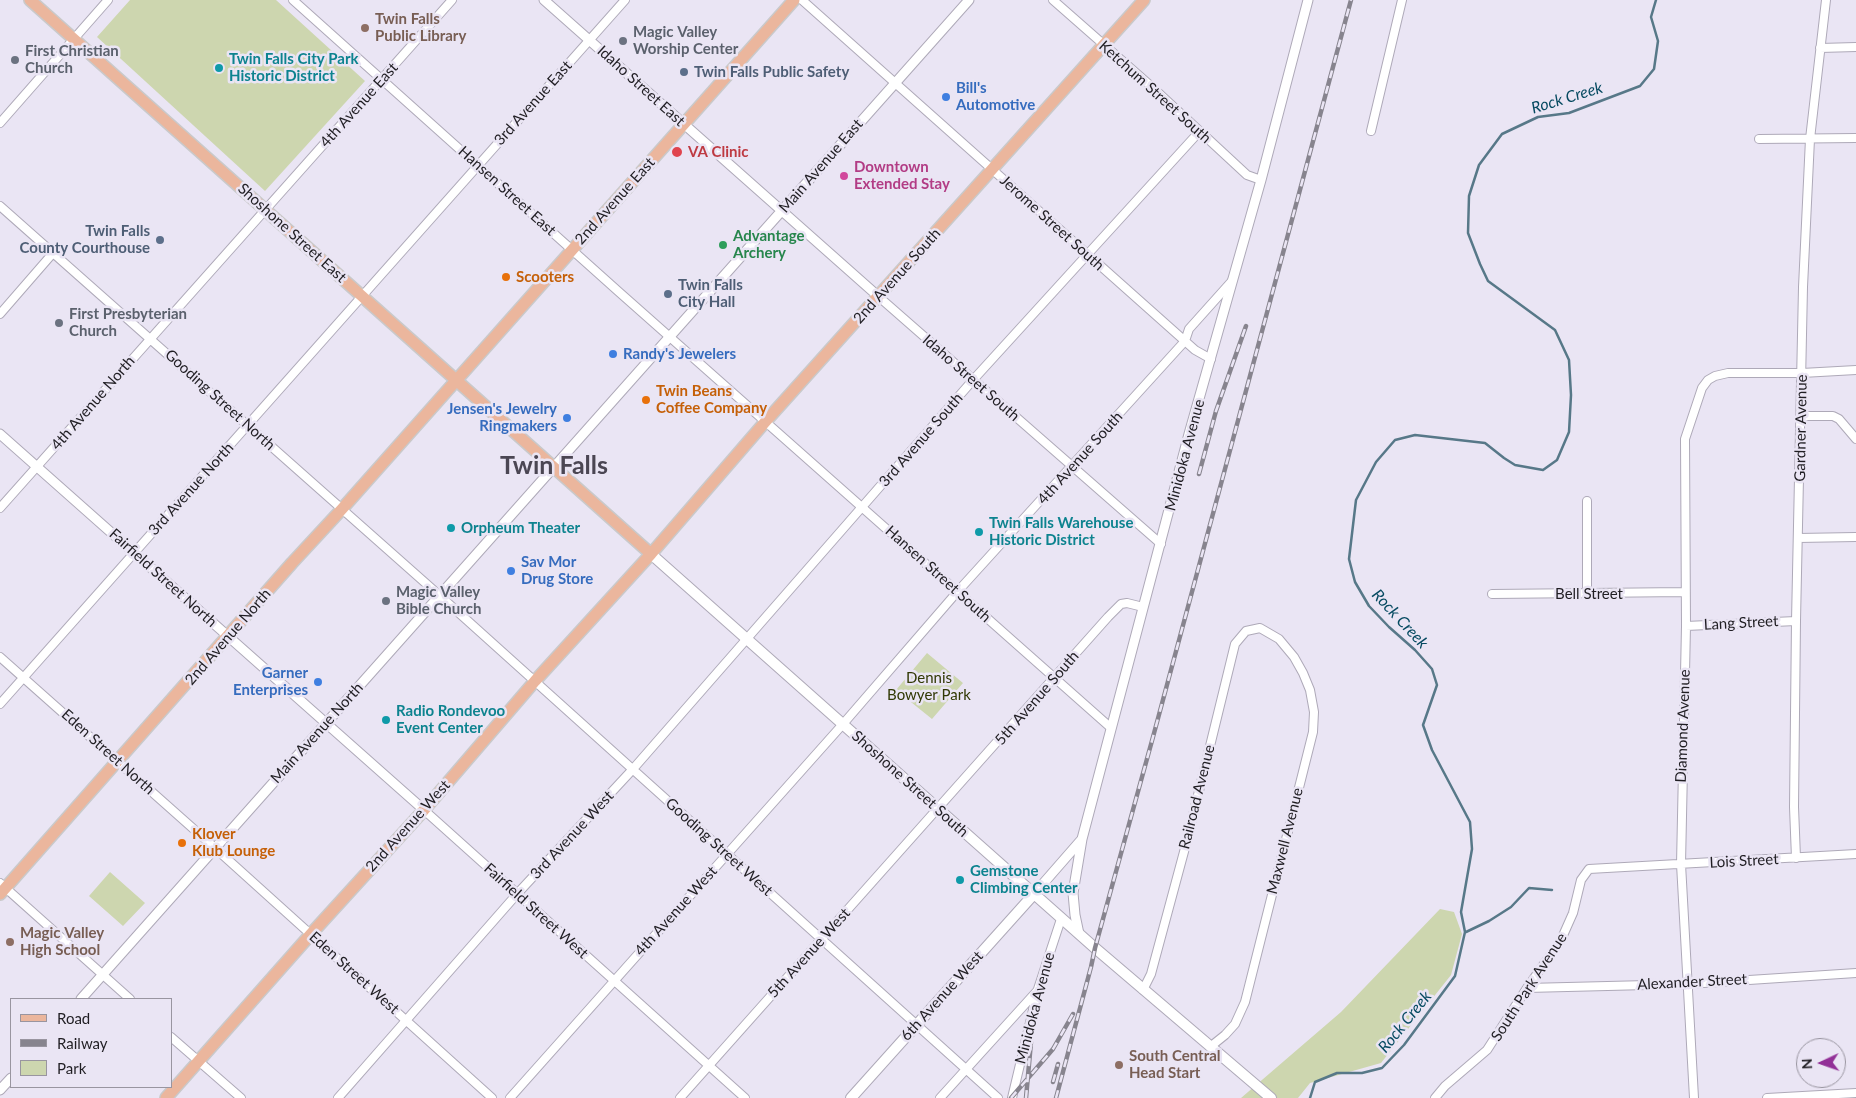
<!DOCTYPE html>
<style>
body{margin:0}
#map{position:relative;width:1856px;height:1098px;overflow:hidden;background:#eae5f4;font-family:Lato,sans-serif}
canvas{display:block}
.legend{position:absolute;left:10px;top:998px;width:162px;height:90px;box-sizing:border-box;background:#eae5f4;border:1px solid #9995a0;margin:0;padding:6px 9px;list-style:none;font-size:15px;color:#201e23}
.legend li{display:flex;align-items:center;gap:10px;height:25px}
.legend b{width:25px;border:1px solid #9995a0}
.north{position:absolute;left:1796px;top:1038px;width:50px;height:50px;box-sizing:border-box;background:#eae5f4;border:1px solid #9995a0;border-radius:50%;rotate:267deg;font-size:14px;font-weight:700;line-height:20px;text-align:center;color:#201e23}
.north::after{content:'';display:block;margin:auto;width:18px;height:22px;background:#923097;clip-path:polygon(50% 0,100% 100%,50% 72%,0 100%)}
</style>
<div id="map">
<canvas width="1856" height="1098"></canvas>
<ul class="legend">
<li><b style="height:6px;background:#ebb69d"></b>Road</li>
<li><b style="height:6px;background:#87848e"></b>Railway</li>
<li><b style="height:14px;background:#cdd6af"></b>Park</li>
</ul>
<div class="north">N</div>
</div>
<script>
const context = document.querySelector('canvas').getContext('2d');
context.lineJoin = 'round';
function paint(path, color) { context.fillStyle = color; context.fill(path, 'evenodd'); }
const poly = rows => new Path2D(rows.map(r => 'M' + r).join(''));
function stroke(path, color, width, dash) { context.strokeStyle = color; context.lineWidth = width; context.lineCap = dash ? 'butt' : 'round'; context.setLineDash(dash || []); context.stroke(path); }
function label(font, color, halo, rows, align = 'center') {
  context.font = font + ' Lato,sans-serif'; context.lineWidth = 5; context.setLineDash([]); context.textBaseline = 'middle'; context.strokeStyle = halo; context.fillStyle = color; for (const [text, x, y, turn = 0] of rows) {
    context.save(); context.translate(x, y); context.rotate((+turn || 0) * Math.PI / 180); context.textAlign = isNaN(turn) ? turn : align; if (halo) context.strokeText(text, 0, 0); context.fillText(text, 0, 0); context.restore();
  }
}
paint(poly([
 [130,0,276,0,365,81,265,191,97,37],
 [927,653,963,683,932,719,896,690],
 [110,872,145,903,123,926,89,896],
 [1440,909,1454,912,1462,934,1451,975,1381,1063,1310,1083,1298,1098,1241,1098,1341,1012]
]), '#cdd6af');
stroke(poly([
 [1466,932,1489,921,1511,907,1529,888,1552,890],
 [1310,1098,1315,1082,1337,1073,1362,1073,1382,1068,1404,1045,1455,976,1465,932,1461,912,1472,849,1470,822,1432,750,1423,725,1437,685,1432,669,1415,650,1389,627,1369,606,1355,582,1349,559,1356,500,1376,462,1395,440,1415,435,1485,443,1504,458,1515,465,1543,470,1557,460,1569,432,1571,395,1569,360,1555,330,1488,281,1480,264,1468,233,1469,196,1479,165,1502,134,1538,117,1569,113,1640,86,1654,69,1658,41,1651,17,1656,0]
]), '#577888', 2.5);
const minor = poly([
 [293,0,619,292,1110,727],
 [802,0,1195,350,1211,359],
 [1053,0,1152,87,1247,175,1261,180],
 [1820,48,1856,47],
 [0,123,108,0],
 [1371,131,1402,0],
 [1759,139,1856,138],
 [0,206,439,595,998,1098],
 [879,297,1161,544],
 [0,314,53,253],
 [1801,416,1833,416,1839,419,1856,439],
 [0,508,452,0],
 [1798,538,1856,537],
 [1492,594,1685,592],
 [1587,594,1587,501],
 [1686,626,1796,621],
 [0,657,215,848,492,1098],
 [0,704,625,0],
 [424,810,745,1098],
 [1796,858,1794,807,1796,621,1803,287,1810,139,1826,0],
 [0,883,130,999],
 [1527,988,1688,984,1856,973],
 [1143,990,1151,974,1185,848,1235,644,1246,631,1260,628,1279,639,1294,657,1303,673,1310,690,1314,712,1313,732,1245,1002,1235,1024,1225,1035,1210,1047],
 [171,1037,241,1098],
 [338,1098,517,894,633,769,973,380,1199,132],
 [510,1098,843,724,958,591,1185,341,1189,329,1232,281],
 [680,1098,1108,617,1121,604,1127,603,1143,607],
 [940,1098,1037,991],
 [1012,1098,1038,989,1061,919],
 [1435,1098,1445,1086,1487,1050,1527,988,1561,940,1573,913,1581,880,1589,869,1856,854],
 [1694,1098,1681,864,1686,626,1685,439,1702,388,1708,380,1715,376,1728,373,1802,373,1856,370],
 [1767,1098,1856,1093]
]);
const tertiary = poly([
 [544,0,879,297],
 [0,434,424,810],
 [1034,894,1082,839,1189,434,1261,180,1308,0],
 [1079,934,1075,915,1073,893,1082,839],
 [81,999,969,0],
 [0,1090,11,1078]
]);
const secondary = poly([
 [651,554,1095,948,1271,1098],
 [851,1098,1034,894]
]);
const primary = poly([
 [30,0,651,554],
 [0,894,292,563,342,509,794,0],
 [166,1098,311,934,424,810,535,681,651,554,766,421,1144,0]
]);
stroke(minor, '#aea9b8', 10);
stroke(tertiary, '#aea9b8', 11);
stroke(secondary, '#aea9b8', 12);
stroke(primary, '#c9c9ca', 14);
stroke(minor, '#fff', 8);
stroke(tertiary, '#fff', 9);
stroke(secondary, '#fff', 10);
stroke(primary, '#ebb69d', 11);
const rail = poly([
 [1199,474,1216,411,1246,326],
 [1053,1082,1058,1064],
 [1011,1098,1053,1049,1073,1014],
 [1026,1098,1031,1042],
 [1056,1098,1091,967,1095,948,1153,737,1351,0]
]);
stroke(rail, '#87848e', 4.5);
stroke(rail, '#eae5f4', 2.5, [8]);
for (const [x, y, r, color] of [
 [365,28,5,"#8d6e63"],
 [623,41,5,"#6b7280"],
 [15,60,5,"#6b7280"],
 [219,68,5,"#0f9aa8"],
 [684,72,5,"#5c6f8a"],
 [946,97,5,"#3f7fe0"],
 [677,152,6,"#e0444e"],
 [844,176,5,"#d1479c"],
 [160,240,5,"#5c6f8a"],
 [723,245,5,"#2e9e5b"],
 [506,277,5,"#e8710a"],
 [668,294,5,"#5c6f8a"],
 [59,323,5,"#6b7280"],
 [613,354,5,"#3f7fe0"],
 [646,400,5,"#e8710a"],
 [567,418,5,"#3f7fe0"],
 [451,528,5,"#0f9aa8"],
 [979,532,5,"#0f9aa8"],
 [511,571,5,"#3f7fe0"],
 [386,601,5,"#6b7280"],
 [318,682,5,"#3f7fe0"],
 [386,720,5,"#0f9aa8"],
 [182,843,5,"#e8710a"],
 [960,880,5,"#0f9aa8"],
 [10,942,5,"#8d6e63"],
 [1119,1065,5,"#8d6e63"]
]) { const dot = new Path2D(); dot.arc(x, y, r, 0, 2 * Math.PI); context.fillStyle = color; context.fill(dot); stroke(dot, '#eae5f4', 2); }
label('bold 15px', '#785e54', '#eae5f4', [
 ["Twin Falls",375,19],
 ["Public Library",375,36],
 ["Magic Valley",20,933],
 ["High School",20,950],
 ["South Central",1129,1056],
 ["Head Start",1129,1073]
], 'left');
label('bold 15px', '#5b616d', '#eae5f4', [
 ["Magic Valley",633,32],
 ["Worship Center",633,49],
 ["First Christian",25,51],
 ["Church",25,68],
 ["First Presbyterian",69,314],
 ["Church",69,331],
 ["Magic Valley",396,592],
 ["Bible Church",396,609]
], 'left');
label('bold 15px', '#0d838f', '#eae5f4', [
 ["Twin Falls City Park",229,59],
 ["Historic District",229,76],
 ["Twin Falls Warehouse",989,523],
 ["Historic District",989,540],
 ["Orpheum Theater",461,528],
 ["Radio Rondevoo",396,711],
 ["Event Center",396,728],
 ["Gemstone",970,871],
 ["Climbing Center",970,888]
], 'left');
label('bold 15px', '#4e5e75', '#eae5f4', [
 ["Twin Falls Public Safety",694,72],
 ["Twin Falls",150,231,"right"],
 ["County Courthouse",150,248,"right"],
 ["Twin Falls",678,285],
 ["City Hall",678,302]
], 'left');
label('15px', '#201e23', '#eae5f4', [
 ["Idaho Street East",641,86,42],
 ["Ketchum Street South",1155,92,42],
 ["3rd Avenue East",533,103,-48],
 ["4th Avenue East",359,105,-48],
 ["Main Avenue East",821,166,-49],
 ["Hansen Street East",507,191,42],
 ["2nd Avenue East",615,201,-48],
 ["Jerome Street South",1052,223,42],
 ["Shoshone Street East",292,233,42],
 ["2nd Avenue South",897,276,-48],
 ["Idaho Street South",971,378,41],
 ["Gooding Street North",220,400,42],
 ["4th Avenue North",93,403,-49],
 ["Gardner Avenue",1801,428,-89],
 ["3rd Avenue South",921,440,-49],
 ["Minidoka Avenue",1185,455,-75],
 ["4th Avenue South",1080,458,-48],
 ["3rd Avenue North",191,489,-48],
 ["Hansen Street South",938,574,42],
 ["Fairfield Street North",163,578,42],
 ["Bell Street",1589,594],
 ["Lang Street",1741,623,-3],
 ["2nd Avenue North",228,637,-49],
 ["5th Avenue South",1037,698,-49],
 ["Diamond Avenue",1683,726,-88],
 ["Main Avenue North",317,733,-48],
 ["Eden Street North",108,752,42],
 ["Shoshone Street South",910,784,42],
 ["Railroad Avenue",1197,797,-76],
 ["2nd Avenue West",408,826,-48],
 ["3rd Avenue West",572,835,-47],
 ["Maxwell Avenue",1285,841,-76],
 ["Gooding Street West",719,847,42],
 ["Lois Street",1744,861,-3],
 ["Fairfield Street West",536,911,42],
 ["4th Avenue West",676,911,-48],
 ["5th Avenue West",809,953,-48],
 ["Eden Street West",354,973,42],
 ["Alexander Street",1692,982,-3],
 ["South Park Avenue",1529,987,-57],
 ["6th Avenue West",942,996,-48],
 ["Minidoka Avenue",1035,1008,-75]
]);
label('bold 15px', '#366cbe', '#eae5f4', [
 ["Bill's",956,88],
 ["Automotive",956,105],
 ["Randy's Jewelers",623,354],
 ["Jensen's Jewelry",557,409,"right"],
 ["Ringmakers",557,426,"right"],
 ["Sav Mor",521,562],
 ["Drug Store",521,579],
 ["Garner",308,673,"right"],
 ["Enterprises",308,690,"right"]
], 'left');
label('bold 15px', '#be3a42', '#eae5f4', [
 ["VA Clinic",688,152]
], 'left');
label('bold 15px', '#b23c85', '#eae5f4', [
 ["Downtown",854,167],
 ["Extended Stay",854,184]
], 'left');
label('bold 15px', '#27864d', '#eae5f4', [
 ["Advantage",733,236],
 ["Archery",733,253]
], 'left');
label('bold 15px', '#c56008', '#eae5f4', [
 ["Scooters",516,277],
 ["Twin Beans",656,391],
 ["Coffee Company",656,408],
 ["Klover",192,834],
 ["Klub Lounge",192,851]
], 'left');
label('15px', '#313904', '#eae5f4', [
 ["Dennis",929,678],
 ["Bowyer Park",929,695]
]);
label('italic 16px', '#064a61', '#eae5f4', [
 ["Rock Creek",1567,98,-17],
 ["Rock Creek",1400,619,47],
 ["Rock Creek",1405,1022,-51]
]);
label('bold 25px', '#4b4653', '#eae5f4', [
 ["Twin Falls",554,466]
]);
</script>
